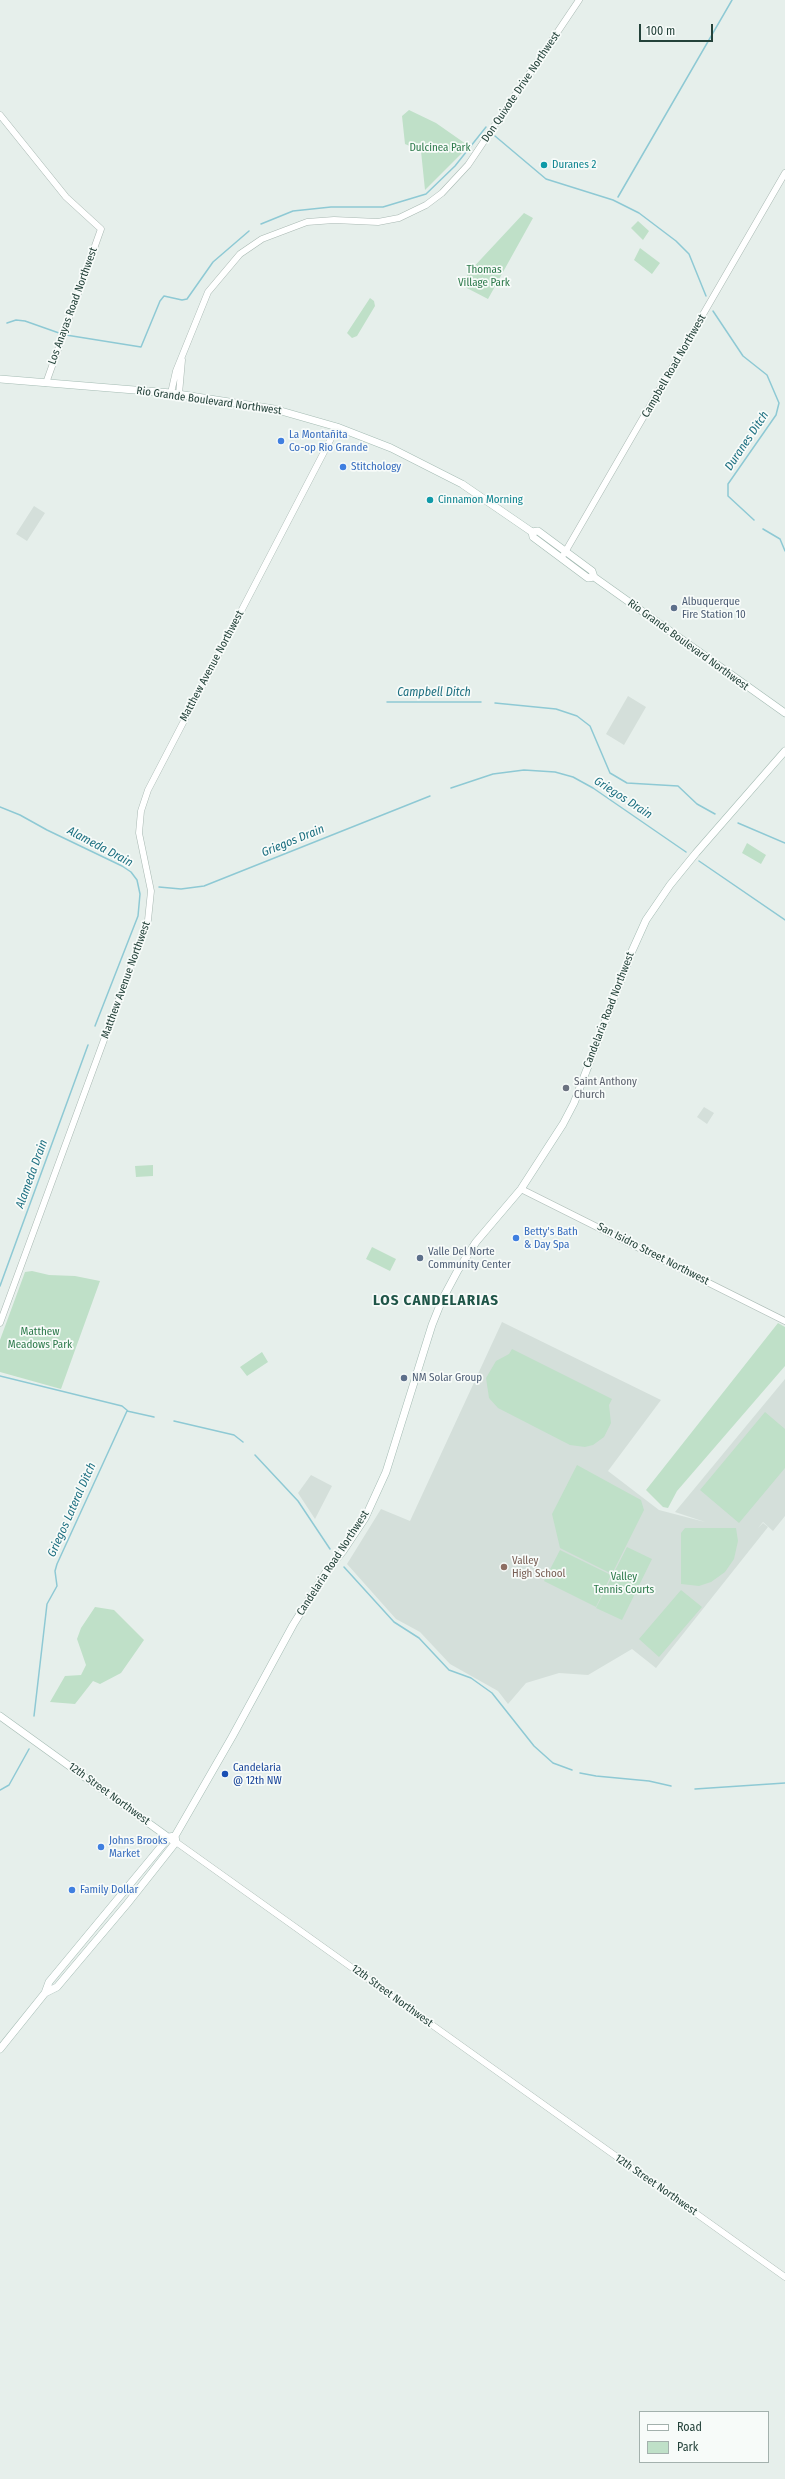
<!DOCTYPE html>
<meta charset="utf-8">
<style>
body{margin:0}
#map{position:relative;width:785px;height:2479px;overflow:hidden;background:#e6efeb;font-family:"Fira Sans Condensed",sans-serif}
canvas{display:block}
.legend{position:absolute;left:639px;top:2411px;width:130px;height:52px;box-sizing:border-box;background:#f7fbf9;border:1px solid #a3b1ad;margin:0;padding:5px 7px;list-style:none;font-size:12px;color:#24423a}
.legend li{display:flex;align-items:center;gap:8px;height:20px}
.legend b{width:20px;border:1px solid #a3b1ad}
.scale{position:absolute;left:639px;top:24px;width:74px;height:18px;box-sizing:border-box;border:2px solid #24423a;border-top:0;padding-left:5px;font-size:12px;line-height:14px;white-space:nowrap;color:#24423a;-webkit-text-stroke:3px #f7fbf9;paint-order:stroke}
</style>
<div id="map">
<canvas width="785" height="2479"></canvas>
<ul class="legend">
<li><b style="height:5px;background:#fff"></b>Road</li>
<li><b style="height:11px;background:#bfe0c8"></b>Park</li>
</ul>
<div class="scale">100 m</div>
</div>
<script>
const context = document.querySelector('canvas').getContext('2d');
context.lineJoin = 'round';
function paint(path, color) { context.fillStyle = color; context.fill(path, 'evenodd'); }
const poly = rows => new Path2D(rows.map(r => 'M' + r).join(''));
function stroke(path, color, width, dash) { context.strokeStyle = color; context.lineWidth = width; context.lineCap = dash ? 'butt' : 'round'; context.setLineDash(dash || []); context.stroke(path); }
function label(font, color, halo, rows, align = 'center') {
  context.font = font + ' "Fira Sans Condensed",sans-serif'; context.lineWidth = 3.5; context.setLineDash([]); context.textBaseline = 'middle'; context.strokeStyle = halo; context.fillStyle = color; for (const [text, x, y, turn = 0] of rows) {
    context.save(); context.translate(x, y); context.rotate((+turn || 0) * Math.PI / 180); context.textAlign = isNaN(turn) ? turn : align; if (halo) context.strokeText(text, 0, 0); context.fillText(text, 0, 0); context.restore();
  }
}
paint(poly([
 [34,506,45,513,27,541,16,534],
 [628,696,646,707,624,745,606,734],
 [704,1107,714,1113,707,1124,697,1117],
 [502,1322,661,1400,608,1471,659,1510,705,1522,675,1512,785,1379,785,1516,773,1531,763,1522,758,1528,763,1523,768,1527,656,1668,632,1649,588,1675,559,1673,526,1683,508,1704,498,1691,450,1664,420,1632,396,1619,347,1564,381,1509,410,1521],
 [311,1475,332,1486,315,1519,298,1493]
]), '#d4dfda');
paint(poly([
 [409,110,436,123,466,144,466,149,425,190,421,151,405,144,402,116],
 [524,213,533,218,488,299,463,286,468,273],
 [638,221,649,231,643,240,631,228],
 [640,248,660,263,652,274,634,260],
 [370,298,374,301,375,306,357,336,352,338,347,333],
 [747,843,766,855,761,864,742,853],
 [153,1165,153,1176,136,1177,135,1166],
 [372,1247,396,1259,390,1271,366,1259],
 [32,1271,49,1275,75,1276,100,1281,61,1389,0,1372,0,1340,25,1272],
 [778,1323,785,1327,785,1366,677,1491,668,1508,663,1507,646,1490],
 [512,1349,612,1399,609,1405,611,1423,604,1437,593,1445,585,1447,570,1445,498,1408,489,1398,486,1378,496,1361,509,1354],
 [262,1352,268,1362,247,1376,240,1367],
 [765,1412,785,1429,785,1468,739,1523,700,1490],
 [577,1465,641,1500,644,1510,612,1574,560,1548,552,1514],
 [685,1528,736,1528,738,1541,734,1559,725,1572,711,1582,699,1586,681,1584,681,1533],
 [627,1547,652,1559,622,1620,596,1608],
 [560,1550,611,1575,596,1607,544,1581],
 [681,1590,702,1607,659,1657,639,1639],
 [95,1607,114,1610,144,1640,121,1673,100,1684,93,1681,75,1704,50,1702,65,1676,81,1675,86,1665,77,1639,81,1628]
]), '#bfe0c8');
stroke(poly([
 [495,136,546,179,613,200,639,213,676,241,689,254,706,296],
 [618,197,732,0],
 [261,224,293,211,331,207,383,207,426,194,455,166,486,127],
 [713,311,743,356,767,375,779,403,776,415,728,484,728,496,754,520],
 [7,323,16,320,25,321,59,333],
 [66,335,141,347,160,301,164,296,182,300,187,299,213,262,249,231],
 [763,529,780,539,785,551],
 [387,702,481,702],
 [495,703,556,709,577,716,590,726,610,773,627,783,678,786,697,804,715,814],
 [451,788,493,774,524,770,555,772,573,777,593,788,686,852],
 [0,807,20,815,47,830,122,866,131,872,137,880,140,894,138,916,95,1026],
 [738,823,785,843],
 [699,861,785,920],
 [159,887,181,889,204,886,430,796],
 [0,1286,88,1045],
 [0,1376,122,1406,128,1411],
 [174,1421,234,1435,243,1442],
 [255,1455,298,1501,330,1549],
 [344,1567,394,1622,419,1638,449,1670,471,1678,492,1693,534,1746,553,1763,572,1770],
 [34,1716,47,1604,57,1586,55,1571,57,1564,127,1411,154,1417],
 [580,1773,596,1776,649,1781,671,1786],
 [695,1789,785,1783],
 [0,1790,9,1785,29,1749]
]), '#8ec9d4', 1.5);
const tertiary = poly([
 [0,115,66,197,101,229,46,383],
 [171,393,176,371,208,292,240,254,262,239,307,222,334,220,378,222,399,218,426,205,442,193,468,165,579,0],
 [179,394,182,360],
 [564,554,785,173],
 [521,1189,785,1321],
 [0,1323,148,920,151,891,139,833,141,811,148,790,337,427],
 [176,1842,785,2277]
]);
const secondary = poly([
 [0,379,171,393,274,409,337,427,391,448,462,484,532,532,538,531,592,571,594,577,785,713],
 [532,532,533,537,588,578,594,577],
 [0,1716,172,1840],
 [45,1993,57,1987,127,1904,176,1842,175,1836,232,1737,293,1625,326,1572,343,1551,365,1518,386,1472,432,1325,442,1300,458,1270,476,1242,521,1189,563,1124,574,1103,632,951,646,920,670,885,696,853,785,751],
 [0,2049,45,1993,49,1982,169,1837,175,1836]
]);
stroke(tertiary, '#a8b8b2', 7);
stroke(secondary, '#a4bbb3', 8);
stroke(tertiary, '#fff', 6);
stroke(secondary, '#fff', 7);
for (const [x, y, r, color] of [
 [544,165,4,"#0f9aa8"],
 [281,441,4,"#3f7fe0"],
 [343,467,4,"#3f7fe0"],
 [430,500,4,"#0f9aa8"],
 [674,608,4,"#5c6f8a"],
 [566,1088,4,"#6b7280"],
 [516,1238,4,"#3f7fe0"],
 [420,1258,4,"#5c6f8a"],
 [404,1378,4,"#5c6f8a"],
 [504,1567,4,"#8d6e63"],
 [225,1774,4,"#1a4fb4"],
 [101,1847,4,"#3f7fe0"],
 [72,1890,4,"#3f7fe0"]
]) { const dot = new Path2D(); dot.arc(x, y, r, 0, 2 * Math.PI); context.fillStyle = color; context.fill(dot); stroke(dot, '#f7fbf9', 1.5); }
label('11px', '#24423a', '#f7fbf9', [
 ["Don Quixote Drive Northwest",521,87,-56],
 ["Los Anayas Road Northwest",73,306,-70],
 ["Campbell Road Northwest",674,366,-60],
 ["Rio Grande Boulevard Northwest",209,401,8],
 ["Rio Grande Boulevard Northwest",688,645,36],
 ["Matthew Avenue Northwest",212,666,-62],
 ["Matthew Avenue Northwest",126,980,-70],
 ["Candelaria Road Northwest",609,1010,-69],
 ["San Isidro Street Northwest",653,1254,27],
 ["Candelaria Road Northwest",333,1563,-57],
 ["12th Street Northwest",109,1794,36],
 ["12th Street Northwest",392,1996,36],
 ["12th Street Northwest",656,2185,35]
]);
label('11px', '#2d7a4b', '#f7fbf9', [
 ["Dulcinea Park",440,148],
 ["Thomas",484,270],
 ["Village Park",484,283],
 ["Matthew",40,1332],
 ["Meadows Park",40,1345],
 ["Valley",624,1577],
 ["Tennis Courts",624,1590]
]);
label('11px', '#0d838f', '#f7fbf9', [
 ["Duranes 2",552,165],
 ["Cinnamon Morning",438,500]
], 'left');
label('11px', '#366cbe', '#f7fbf9', [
 ["La Montañita",289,435],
 ["Co-op Rio Grande",289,448],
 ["Stitchology",351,467],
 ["Betty's Bath",524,1232],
 ["& Day Spa",524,1245],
 ["Johns Brooks",109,1841],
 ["Market",109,1854],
 ["Family Dollar",80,1890]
], 'left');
label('11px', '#4e5e75', '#f7fbf9', [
 ["Albuquerque",682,602],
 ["Fire Station 10",682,615],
 ["Valle Del Norte",428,1252],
 ["Community Center",428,1265],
 ["NM Solar Group",412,1378]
], 'left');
label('11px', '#5b616d', '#f7fbf9', [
 ["Saint Anthony",574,1082],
 ["Church",574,1095]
], 'left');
label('11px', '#785e54', '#f7fbf9', [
 ["Valley",512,1561],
 ["High School",512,1574]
], 'left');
label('11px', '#164399', '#f7fbf9', [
 ["Candelaria",233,1768],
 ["@ 12th NW",233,1781]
], 'left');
label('italic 12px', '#1c6f80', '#f7fbf9', [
 ["Duranes Ditch",747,441,-56],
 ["Campbell Ditch",434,693],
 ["Griegos Drain",623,798,33],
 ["Griegos Drain",293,841,-22],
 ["Alameda Drain",100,847,28],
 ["Alameda Drain",32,1174,-70],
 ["Griegos Lateral Ditch",72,1510,-66]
]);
context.letterSpacing = '1px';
label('bold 15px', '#1f5548', '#f7fbf9', [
 ["LOS CANDELARIAS",436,1301]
]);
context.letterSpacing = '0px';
</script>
